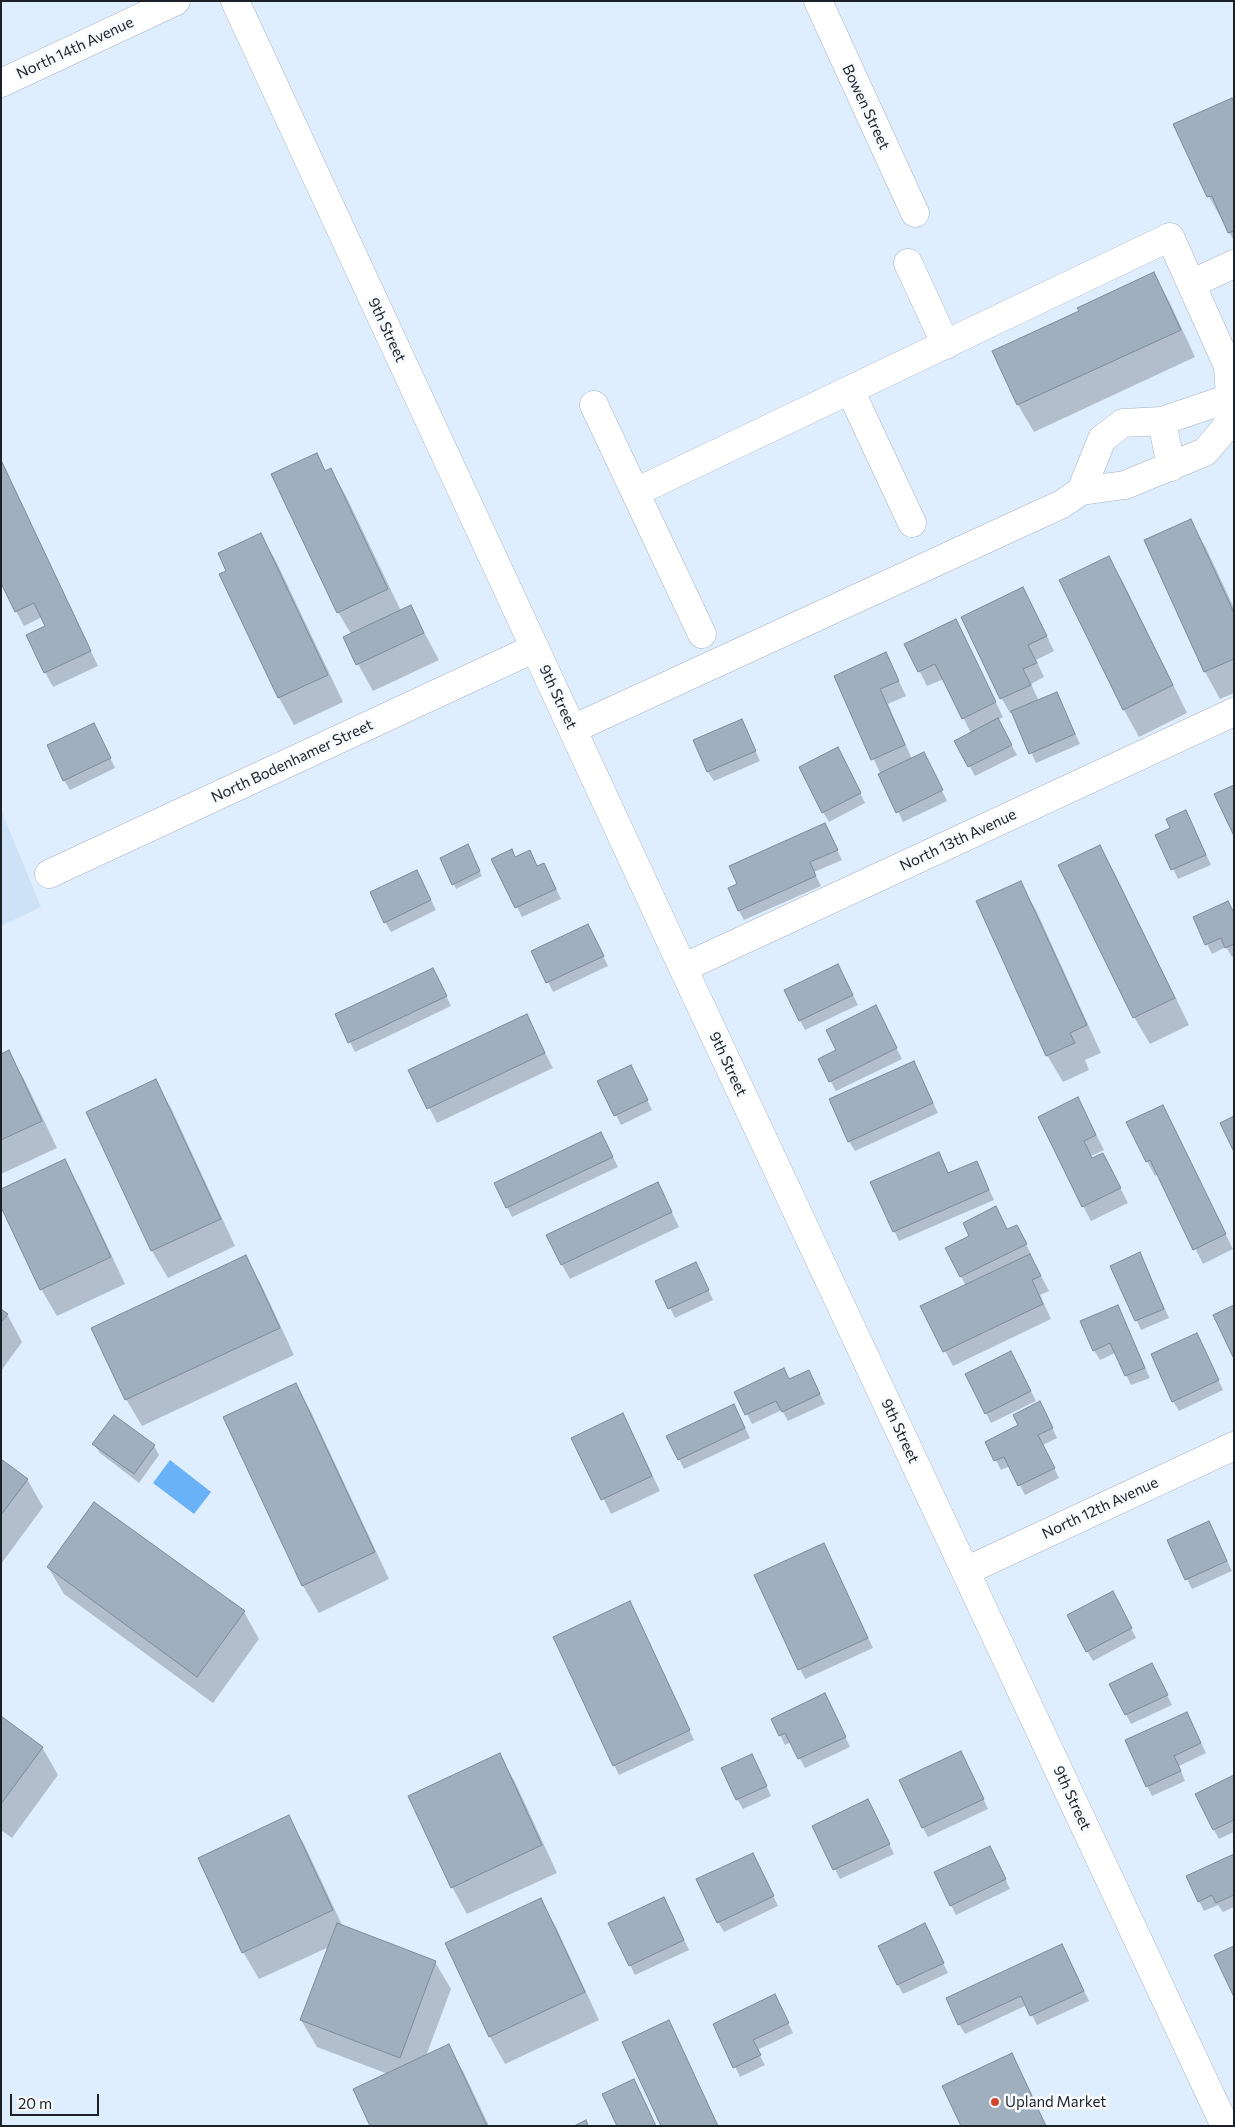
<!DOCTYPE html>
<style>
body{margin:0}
#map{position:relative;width:1235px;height:2127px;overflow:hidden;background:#dfeefe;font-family:Commissioner,sans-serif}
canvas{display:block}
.frame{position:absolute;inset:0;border:2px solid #1c2127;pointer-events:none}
.scale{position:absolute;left:10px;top:2094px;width:89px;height:22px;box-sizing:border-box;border:2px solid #1c2127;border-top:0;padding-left:6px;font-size:15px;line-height:18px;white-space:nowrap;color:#1c2127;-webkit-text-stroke:4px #f7fafd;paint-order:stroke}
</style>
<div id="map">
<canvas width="1235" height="2127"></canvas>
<div class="frame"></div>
<div class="scale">20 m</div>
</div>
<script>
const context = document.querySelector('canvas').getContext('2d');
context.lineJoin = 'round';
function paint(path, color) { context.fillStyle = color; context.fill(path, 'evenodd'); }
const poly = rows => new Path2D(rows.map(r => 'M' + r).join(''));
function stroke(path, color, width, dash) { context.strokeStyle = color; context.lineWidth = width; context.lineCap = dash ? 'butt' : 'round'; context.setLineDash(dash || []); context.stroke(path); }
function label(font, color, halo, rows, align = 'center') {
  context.font = font + ' Commissioner,sans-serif'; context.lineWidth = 5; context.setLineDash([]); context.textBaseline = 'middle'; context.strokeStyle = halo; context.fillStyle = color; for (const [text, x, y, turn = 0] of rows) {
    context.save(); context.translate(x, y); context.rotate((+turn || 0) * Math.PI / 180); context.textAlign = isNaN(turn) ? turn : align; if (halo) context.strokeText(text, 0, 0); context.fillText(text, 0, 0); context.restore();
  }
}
paint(poly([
 [1,810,41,907,1,926]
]), '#cde1f7');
paint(poly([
 [170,1460,211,1492,194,1514,153,1483]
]), '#69b2f8');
paint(poly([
 [1234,104,1234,241,1209,197,1175,125],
 [1154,274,1169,301,1195,357,1034,432,1018,405,994,351,1080,312],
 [316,455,326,472,331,469,346,496,401,611,410,606,439,660,373,691,358,664,351,634,338,612],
 [1,462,98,666,53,687,45,672,47,627,42,617,24,626,16,611],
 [1190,521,1206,548,1234,608,1234,693,1220,699,1205,672,1145,541],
 [260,534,276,561,343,702,294,725,279,698,228,571],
 [1108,557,1124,584,1187,713,1139,737,1124,710],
 [1031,603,1054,651,1036,660,1044,677,1031,684,1039,701,1057,693,1080,744,1036,763,1013,712,1010,713,1002,699,962,617],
 [955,620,1003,717,998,720,1017,755,975,776,956,741,971,733,944,679,927,686,906,644],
 [886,654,906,696,888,704,912,759,929,764,947,801,903,822,835,676],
 [742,721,760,761,714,781,708,772],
 [99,734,115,768,70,790,64,780],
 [843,758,865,803,829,822,823,812],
 [1191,821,1211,865,1178,879,1157,835],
 [825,824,842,860,814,872,821,886,744,920,739,911,738,885],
 [1100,847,1115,874,1189,1025,1150,1044,1134,1017],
 [470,850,482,876,456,889,441,858],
 [515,858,535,861,538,868,549,874,561,899,522,917,493,859],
 [417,872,436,910,391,932,385,922],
 [1020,883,1036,910,1101,1053,1085,1060,1089,1070,1063,1082,1047,1055],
 [1234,913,1234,956,1232,957,1226,947,1212,954,1194,918],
 [593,935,608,966,553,992,533,952],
 [838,965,858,1005,805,1030,800,1020],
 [438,979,451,1006,355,1052,336,1015],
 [526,1016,553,1068,437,1123,410,1070],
 [881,1017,902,1059,836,1091,819,1060,838,1051],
 [8,1052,24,1079,57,1148,1,1174,1,1055],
 [919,1072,938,1113,855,1151,849,1141],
 [636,1076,652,1110,621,1125,599,1081],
 [155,1081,171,1108,235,1246,168,1278,152,1251,88,1112],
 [1078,1099,1104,1150,1091,1156,1093,1159,1103,1154,1128,1203,1091,1221,1083,1206],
 [1162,1106,1233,1249,1203,1264,1158,1174,1155,1176,1147,1161],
 [606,1143,618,1167,512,1217,507,1207],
 [939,1154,949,1174,976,1162,994,1200,899,1241,872,1183],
 [64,1161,80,1188,125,1284,57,1316,41,1289],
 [665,1198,679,1227,570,1279,562,1265],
 [1007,1230,1022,1236,1031,1254,1030,1255,1049,1291,1040,1295,1051,1319,953,1366,922,1307,966,1286,947,1249],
 [1140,1254,1169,1318,1141,1330,1112,1266],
 [245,1257,261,1284,294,1355,142,1426,126,1399],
 [701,1273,713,1300,675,1318,657,1282],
 [1117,1306,1150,1378,1131,1385,1115,1353,1100,1360,1094,1350],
 [1,1310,7,1314,22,1342,1,1371],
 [1202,1344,1223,1390,1179,1411,1173,1401],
 [1016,1362,1036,1401,991,1423,967,1375],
 [790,1381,814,1382,825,1404,788,1421,782,1410,752,1424,736,1392],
 [296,1385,311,1412,389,1579,319,1613,303,1586,225,1418],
 [734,1405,750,1438,684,1469,679,1459],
 [1045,1412,1057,1438,1043,1445,1059,1478,1025,1495,1010,1466,1001,1470,987,1443],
 [631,1430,660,1491,611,1514,573,1438],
 [94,1444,154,1446,159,1455,139,1483,100,1453],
 [1,1461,27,1479,43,1507,1,1564],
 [1209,1523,1232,1571,1192,1589,1187,1579],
 [824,1544,873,1648,805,1679,756,1576],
 [48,1567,244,1612,259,1639,213,1703,64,1594],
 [1118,1602,1136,1638,1093,1661,1087,1651],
 [635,1612,694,1740,619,1775,614,1765],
 [1152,1664,1172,1705,1131,1724,1111,1684],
 [830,1704,850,1747,805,1768,791,1742,785,1745,780,1735],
 [1187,1714,1206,1753,1179,1766,1185,1781,1152,1796,1147,1786],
 [1,1718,42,1747,58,1775,12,1838,1,1830],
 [499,1755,515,1782,557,1873,467,1914,452,1887],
 [966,1762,988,1809,928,1837,923,1828],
 [757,1765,771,1796,743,1809,737,1799],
 [1234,1777,1234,1832,1219,1839,1214,1830],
 [873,1810,894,1854,840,1879,813,1826],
 [288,1817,304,1844,343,1927,435,1962,451,1989,426,2056,449,2046,464,2073,489,2126,372,2126,388,2074,317,2047,301,2020,329,1947,259,1979,243,1952,199,1858],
 [990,1847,1010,1889,956,1915,951,1905],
 [1234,1855,1234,1907,1223,1912,1218,1905,1204,1911,1187,1877],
 [758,1864,778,1906,724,1932,718,1922],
 [540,1900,556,1927,599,2020,505,2064,490,2037,446,1944],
 [669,1908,689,1950,635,1975,630,1965],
 [930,1935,948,1973,903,1994,898,1985],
 [1062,1945,1089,2001,1037,2025,1027,2005,965,2034,959,2024],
 [780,2006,793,2033,757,2050,765,2065,740,2077,715,2024],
 [668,2021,676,2036,718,2126,662,2126],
 [1011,2055,1046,2126,962,2126],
 [634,2081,642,2095,656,2126,618,2126]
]), '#0003');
const building = poly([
 [1232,98,1234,102,1234,231,1228,233,1212,196,1207,197,1173,124,1232,98],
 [1154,272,1181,330,1017,405,992,351,1079,311,1077,308,1154,272],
 [317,453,325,471,331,468,388,589,337,613,271,474,317,453],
 [1,460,91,651,44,673,26,635,45,626,34,603,15,612,1,583,1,460],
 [1191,519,1234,613,1234,659,1204,672,1144,540,1191,519],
 [261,533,328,675,278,698,219,574,226,571,218,553,261,533],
 [1109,556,1173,685,1123,710,1059,580,1109,556],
 [1023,587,1047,636,1028,645,1037,663,1023,669,1031,685,1000,699,961,617,1023,587],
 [411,605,424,633,356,665,343,637,411,605],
 [956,619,996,702,962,719,935,664,918,672,904,644,956,619],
 [886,652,899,681,880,689,905,745,871,760,834,676,886,652],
 [1057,692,1075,734,1029,754,1011,711,1057,692],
 [998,718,1012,745,968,767,954,741,998,718],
 [742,719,756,751,707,772,693,740,742,719],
 [94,723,111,758,63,781,47,745,94,723],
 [838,747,861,793,822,813,799,767,838,747],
 [924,752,943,790,896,813,878,774,924,752],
 [1234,785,1234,836,1214,794,1234,785],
 [1186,810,1206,855,1171,870,1155,835,1170,828,1166,819,1186,810],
 [825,823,838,850,810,862,816,876,738,911,728,888,737,884,729,866,825,823],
 [468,844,480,871,452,885,440,858,468,844],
 [1100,845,1175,998,1133,1018,1058,865,1100,845],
 [512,849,515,857,530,850,537,866,544,863,556,889,515,908,491,859,512,849],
 [417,870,431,900,384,923,370,892,417,870],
 [1021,881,1087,1025,1070,1033,1075,1043,1046,1056,976,901,1021,881],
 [1228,901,1234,913,1234,944,1225,948,1221,938,1205,945,1193,917,1228,901],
 [588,924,604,956,546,983,531,951,588,924],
 [838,964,853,995,799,1021,784,990,838,964],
 [433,968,447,996,348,1043,335,1014,433,968],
 [876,1005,897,1048,829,1082,818,1059,836,1050,826,1030,876,1005],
 [527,1014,545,1053,427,1109,408,1070,527,1014],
 [9,1050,42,1121,1,1140,1,1054,9,1050],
 [914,1061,933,1103,848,1142,829,1099,914,1061],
 [631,1065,648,1100,614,1116,597,1081,631,1065],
 [156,1079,221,1219,151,1251,86,1112,156,1079],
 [1078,1097,1096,1135,1084,1141,1092,1158,1103,1153,1121,1188,1082,1207,1038,1117,1078,1097],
 [1163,1105,1226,1234,1193,1250,1150,1160,1146,1162,1126,1122,1163,1105],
 [1234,1116,1234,1152,1220,1123,1234,1116],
 [601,1132,613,1157,506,1208,494,1183,601,1132],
 [939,1152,948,1173,977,1161,989,1190,893,1232,870,1182,939,1152],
 [65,1159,111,1257,40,1290,1,1207,1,1189,65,1159],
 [658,1182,672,1212,561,1265,546,1235,658,1182],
 [996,1206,1007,1229,1017,1225,1027,1244,960,1277,945,1248,969,1236,963,1223,996,1206],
 [1140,1252,1164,1309,1135,1321,1110,1266,1140,1252],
 [1030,1254,1041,1276,1032,1280,1043,1304,943,1352,920,1306,1030,1254],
 [246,1255,280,1328,125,1400,91,1328,246,1255],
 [696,1262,709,1290,668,1309,655,1281,696,1262],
 [1118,1305,1145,1368,1125,1376,1110,1343,1093,1351,1080,1321,1118,1305],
 [1234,1305,1234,1359,1213,1315,1234,1305],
 [1,1309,8,1314,1,1322,1,1309],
 [1197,1333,1219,1380,1172,1402,1151,1354,1197,1333],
 [1011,1351,1031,1391,985,1414,965,1374,1011,1351],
 [784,1368,789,1379,809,1370,820,1394,782,1412,776,1401,745,1415,734,1392,784,1368],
 [296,1383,375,1552,302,1586,223,1417,296,1383],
 [1040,1401,1053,1428,1038,1435,1055,1468,1018,1486,1004,1457,994,1461,985,1442,1018,1425,1013,1415,1040,1401],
 [734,1404,745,1428,678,1460,666,1436,734,1404],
 [623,1413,652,1476,601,1500,571,1438,623,1413],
 [114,1415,155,1445,134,1474,92,1444,114,1415],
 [1,1459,28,1479,1,1515,1,1459],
 [94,1502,245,1611,197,1677,47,1567,94,1502],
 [1209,1521,1227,1561,1185,1580,1167,1540,1209,1521],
 [824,1543,868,1638,798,1670,754,1575,824,1543],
 [1113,1591,1132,1628,1086,1652,1067,1615,1113,1591],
 [630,1601,690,1730,613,1766,553,1637,630,1601],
 [1152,1663,1168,1695,1125,1715,1109,1684,1152,1663],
 [825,1693,846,1737,798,1759,785,1733,779,1736,771,1719,825,1693],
 [1187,1712,1201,1743,1174,1756,1181,1771,1146,1787,1125,1740,1187,1712],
 [1,1716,43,1747,1,1804,1,1716],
 [961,1751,984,1799,922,1828,899,1780,961,1751],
 [500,1753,542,1845,451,1888,408,1796,500,1753],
 [752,1754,767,1786,736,1800,721,1768,752,1754],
 [1234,1775,1234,1820,1213,1830,1195,1794,1234,1775],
 [868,1799,890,1844,833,1870,812,1826,868,1799],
 [289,1815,333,1910,242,1953,198,1858,289,1815],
 [990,1846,1006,1879,950,1906,934,1872,990,1846],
 [753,1853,774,1896,717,1923,696,1879,753,1853],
 [1234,1854,1234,1895,1216,1903,1212,1895,1198,1902,1186,1876,1234,1854],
 [664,1897,684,1940,629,1966,608,1923,664,1897],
 [541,1898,585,1992,489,2037,445,1943,541,1898],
 [337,1923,436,1961,400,2058,300,2020,337,1923],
 [925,1923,944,1963,897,1985,878,1946,925,1923],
 [1062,1944,1084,1991,1030,2016,1021,1996,958,2025,946,1998,1062,1944],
 [1234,1946,1234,1997,1214,1955,1234,1946],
 [775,1994,789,2023,753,2040,761,2055,733,2068,713,2024,775,1994],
 [669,2020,718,2126,661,2126,622,2042,669,2020],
 [449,2044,487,2126,370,2126,353,2089,449,2044],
 [1012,2053,1046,2126,961,2126,942,2086,1012,2053],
 [634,2079,656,2126,617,2126,602,2094,634,2079],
 [586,2120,588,2126,574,2126,586,2120]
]);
paint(building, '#a0afbd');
stroke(building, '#7d8a99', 1);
const street = poly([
 [818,1,915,213],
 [1,83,176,1],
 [908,263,946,345],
 [1191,284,1234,264],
 [850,390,912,523],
 [594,405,702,634],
 [1162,421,1171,467],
 [1081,491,1102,439,1123,423,1162,421,1230,398],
 [573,729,1062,504,1081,491,1125,485,1205,452,1227,426,1230,398,1228,366,1170,237,636,492],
 [49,874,535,648],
 [683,968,1234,712],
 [966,1571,1234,1446]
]);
const secondary = poly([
 [235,1,683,968,1225,2126]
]);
stroke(street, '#a3b1c0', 29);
stroke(secondary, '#a3b1c0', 29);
stroke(street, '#fff', 28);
stroke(secondary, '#fff', 28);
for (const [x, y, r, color] of [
 [995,2102,5,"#d1462c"]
]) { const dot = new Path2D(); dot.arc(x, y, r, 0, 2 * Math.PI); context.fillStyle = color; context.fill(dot); stroke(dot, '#f7fafd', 2); }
label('15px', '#1c2127', '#f7fafd', [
 ["North 14th Avenue",75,48,-25],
 ["Bowen Street",866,107,65],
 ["9th Street",387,330,65],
 ["9th Street",558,697,65],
 ["North Bodenhamer Street",292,761,-25],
 ["North 13th Avenue",958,840,-25],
 ["9th Street",728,1064,65],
 ["9th Street",900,1431,65],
 ["North 12th Avenue",1100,1508,-25],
 ["9th Street",1072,1798,65]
]);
label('15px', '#1c2127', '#f7fafd', [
 ["Upland Market",1005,2102]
], 'left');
</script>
